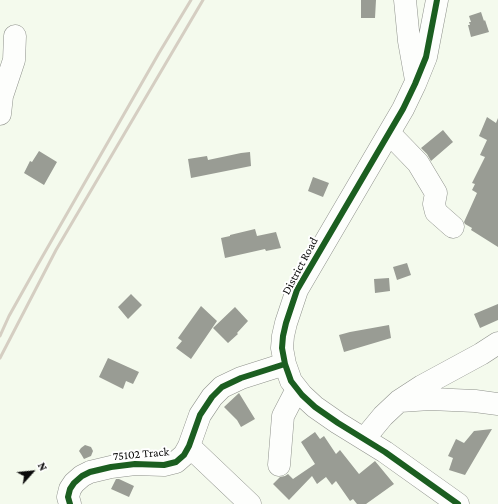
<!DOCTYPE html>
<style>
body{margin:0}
#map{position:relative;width:498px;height:504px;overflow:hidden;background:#f4faed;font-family:"Crimson Pro",serif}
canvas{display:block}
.north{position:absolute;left:12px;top:452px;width:40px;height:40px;-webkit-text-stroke:3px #fff;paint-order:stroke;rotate:63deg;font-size:11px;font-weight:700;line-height:16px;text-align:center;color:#0a0a0a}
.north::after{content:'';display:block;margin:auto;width:14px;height:18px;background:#0a0a0a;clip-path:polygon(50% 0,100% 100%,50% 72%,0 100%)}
</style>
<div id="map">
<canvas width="498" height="504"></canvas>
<div class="north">N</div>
</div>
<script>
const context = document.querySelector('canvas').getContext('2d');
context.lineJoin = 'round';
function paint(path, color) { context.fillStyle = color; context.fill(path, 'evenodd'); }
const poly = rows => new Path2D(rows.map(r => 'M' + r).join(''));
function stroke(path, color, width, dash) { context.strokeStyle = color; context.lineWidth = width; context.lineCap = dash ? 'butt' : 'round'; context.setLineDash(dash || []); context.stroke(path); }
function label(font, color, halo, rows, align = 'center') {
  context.font = font + ' "Crimson Pro",serif'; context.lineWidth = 4; context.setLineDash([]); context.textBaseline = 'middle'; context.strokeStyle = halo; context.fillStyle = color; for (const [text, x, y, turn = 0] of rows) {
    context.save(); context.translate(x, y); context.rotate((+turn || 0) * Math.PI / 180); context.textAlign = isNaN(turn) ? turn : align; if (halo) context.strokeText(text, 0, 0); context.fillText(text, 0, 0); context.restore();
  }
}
paint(poly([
 [361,0,376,0,375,18,361,18],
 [481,12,484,21,485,20,489,32,471,37,468,25,470,25,469,22,471,22,469,16],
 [487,117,496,123,498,118,498,247,471,230,472,228,465,224,464,222,477,193,472,190,475,184,472,183,485,157,480,155,487,140,479,136],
 [443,130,453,142,431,161,427,154,421,148],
 [39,151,57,162,44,185,24,173,30,161,32,162],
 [250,152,251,166,191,178,188,159,207,156,208,160,241,153],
 [313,177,329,183,323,197,308,191],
 [255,229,257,236,276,232,281,248,266,251,265,249,225,258,221,238,230,236,230,235],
 [407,263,411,275,397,280,393,267],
 [389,278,390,291,375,293,374,279],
 [131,294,142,305,128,319,118,307],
 [498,304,498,320,480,328,474,314],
 [201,306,217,321,191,359,176,348,182,341,178,338],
 [235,307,248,321,237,333,238,334,228,343,213,328],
 [389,325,391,338,344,352,339,335,350,332],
 [108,358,139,372,133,384,126,381,123,389,99,377],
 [239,393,255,419,241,427,237,420,224,407],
 [492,429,465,475,449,470,453,458,448,456,456,439,464,443,474,431],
 [315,432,320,439,324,436,336,454,340,450,359,474,375,461,394,484,366,504,357,504,353,499,350,501,336,481,332,485,326,477,317,484,312,476,289,500,273,484,280,477,285,476,288,474,293,479,315,464,301,442],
 [85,445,91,447,93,451,91,456,84,459,81,454,79,451,81,448],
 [116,479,119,479,134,486,129,497,111,489]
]), '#999c94');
const minor = poly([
 [405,0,409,41,416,80],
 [437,0,426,57,415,84,403,109,297,290,286,323,283,336,282,348,285,364,291,381,302,395,315,407,338,423,385,452,458,504],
 [0,114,2,96,14,60,15,36],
 [389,133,418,163,436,193,434,204,436,212,453,227],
 [400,401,430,399,475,401,498,404],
 [364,439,383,416,399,401,422,386,481,354,498,343],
 [189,446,250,504],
 [279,465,283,416,297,389],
 [70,504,68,497,70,489,74,483,82,476,90,472,111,467,135,464,164,465,176,462,184,455,189,446,200,415,212,397,222,387,241,378,285,364]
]);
stroke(minor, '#8f928c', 23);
stroke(minor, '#fdfefc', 22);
stroke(poly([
 [0,336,9,316,37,266,159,53,191,0],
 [0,358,56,250,203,0]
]), '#d5cec2', 3);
stroke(poly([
 [437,0,426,57,415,84,403,109,297,290,286,323,283,336,282,348,285,364,291,381,302,395,315,407,338,423,385,452,458,504],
 [70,504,68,497,70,489,74,483,82,476,90,472,111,467,135,464,164,465,176,462,184,455,189,446,200,415,212,397,222,387,241,378,285,364]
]), '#1b5e20', 6);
label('12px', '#0a0a0a', '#fff', [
 ["District Road",300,266,-62],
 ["75102 Track",141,454,-5]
]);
</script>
